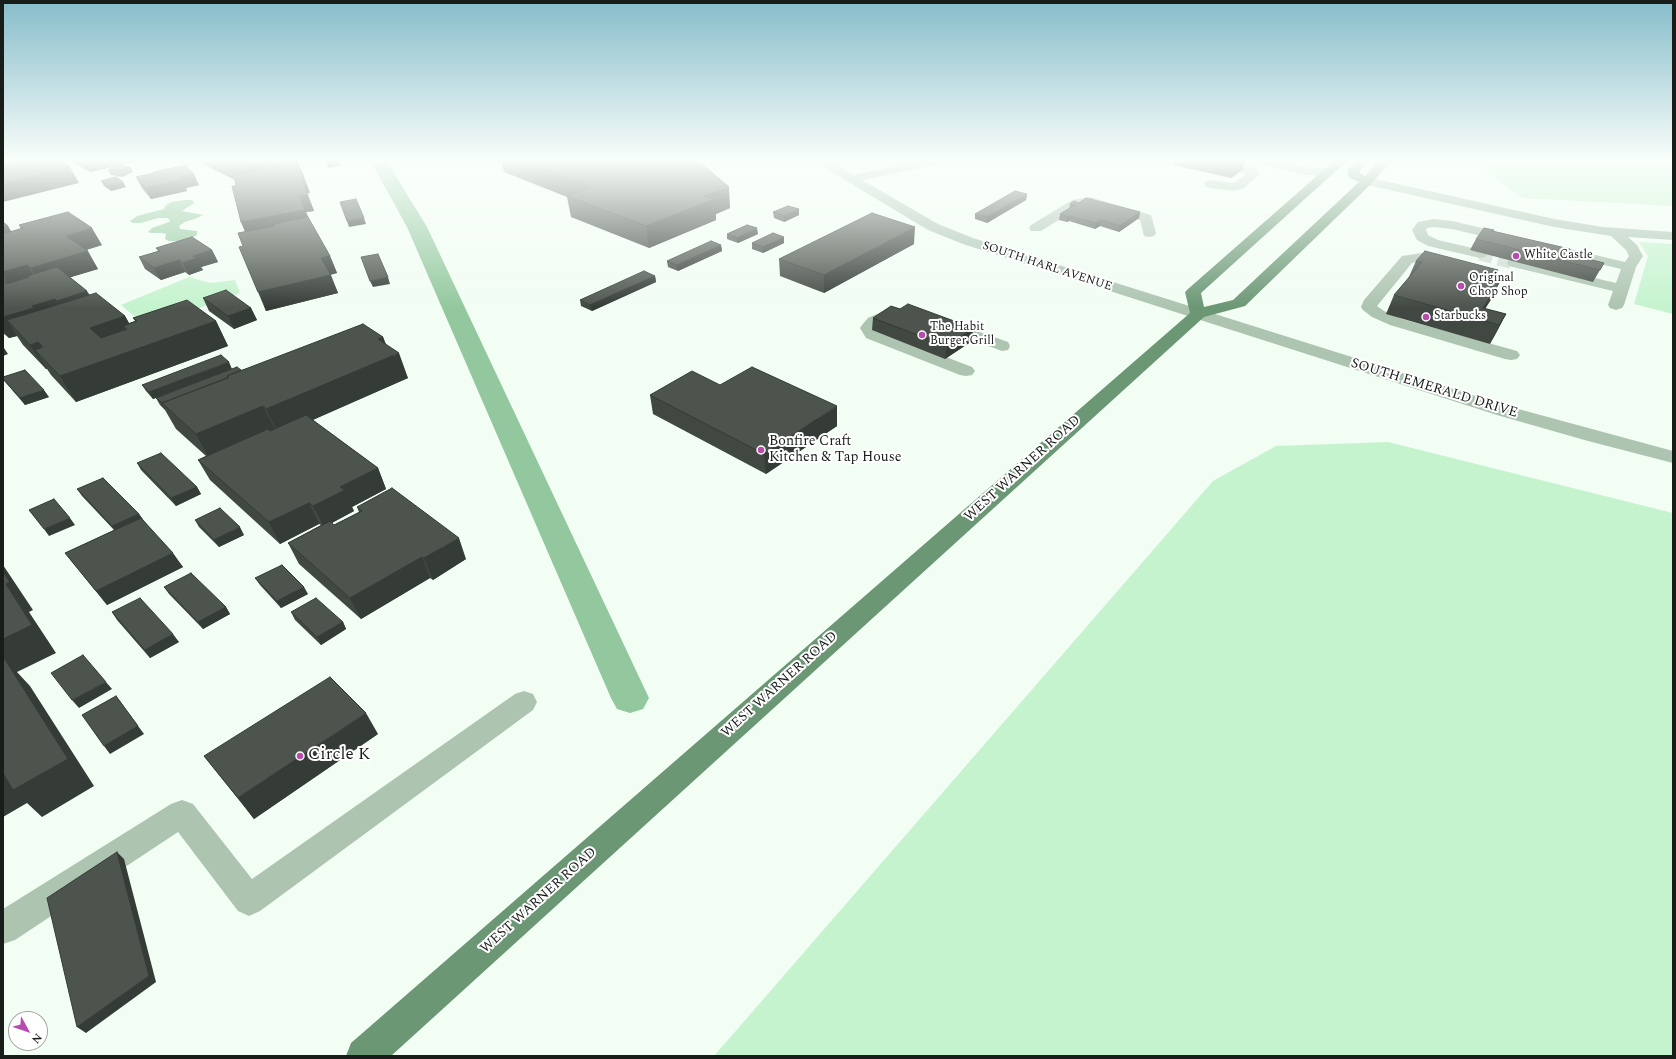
<!DOCTYPE html>
<style>
body{margin:0}
#map{position:relative;width:1676px;height:1059px;overflow:hidden;background:#f2fdf4;font-family:Spectral,serif}
canvas{display:block}
.frame{position:absolute;inset:0;border:4px solid #191d1a;pointer-events:none}
.north{position:absolute;left:8px;top:1011px;width:40px;height:40px;box-sizing:border-box;background:#fff;border:1px solid #a3a5a3;border-radius:50%;rotate:130deg;font-size:11px;font-weight:700;line-height:16px;text-align:center;color:#191d1a}
.north::after{content:'';display:block;margin:auto;width:14px;height:18px;background:#b74cae;clip-path:polygon(50% 0,100% 100%,50% 72%,0 100%)}
</style>
<div id="map">
<canvas width="1676" height="1059"></canvas>
<div class="frame"></div>
<div class="north">N</div>
</div>
<script>
const context = document.querySelector('canvas').getContext('2d');
context.lineJoin = 'round';
function paint(path, color) { context.fillStyle = color; context.fill(path, 'evenodd'); }
const poly = rows => new Path2D(rows.map(r => 'M' + r).join(''));
function stroke(path, color, width, dash) { context.strokeStyle = color; context.lineWidth = width; context.lineCap = dash ? 'butt' : 'round'; context.setLineDash(dash || []); context.stroke(path); }
function label(font, color, halo, rows, align = 'center') {
  context.font = font + ' Spectral,serif'; context.lineWidth = 4; context.setLineDash([]); context.textBaseline = 'middle'; context.strokeStyle = halo; context.fillStyle = color; for (const [text, x, y, turn = 0] of rows) {
    context.save(); context.translate(x, y); context.rotate((+turn || 0) * Math.PI / 180); context.textAlign = isNaN(turn) ? turn : align; if (halo) context.strokeText(text, 0, 0); context.fillText(text, 0, 0); context.restore();
  }
}
paint(poly([
 [1493,160,1673,160,1673,206,1523,198,1482,169],
 [1639,242,1673,244,1673,314,1634,304,1648,256],
 [189,277,210,283,235,280,240,293,191,311,152,331,121,305],
 [1388,442,1673,513,1673,1056,714,1056,1213,481,1276,446]
]), '#c5f3ce');
paint(poly([
 [185,200,192,200,194,203,182,211,203,215,197,218,185,222,179,226,180,229,197,231,197,235,190,239,179,241,169,241,165,239,166,234,162,233,151,233,148,232,152,228,169,222,170,220,167,218,158,218,141,223,133,223,130,221,137,216,164,209,165,206,171,202]
]), '#93c89e');
paint(poly([
 [370,160,386,160,427,227,649,698,643,709,630,713,617,709,611,698,407,227,370,160]
]), '#93c89e');
stroke(poly([
 [1480,254,1514,263]
]), '#d1dbd3', 13, [13, 6]);
paint(poly([
 [813,160,827,160,853,175,923,160,945,160,943,162,939,164,862,180,938,224,973,238,1511,407,1673,451,1673,463,1588,441,1497,415,963,244,928,230,815,162,813,160],
 [1201,160,1222,160,1250,166,1254,167,1260,174,1244,188,1238,190,1234,191,1210,188,1206,187,1204,184,1206,181,1210,180,1233,183,1247,174,1203,162,1201,160],
 [1251,160,1272,160,1301,166,1328,169,1332,170,1334,173,1332,176,1328,177,1301,174,1253,162,1251,160],
 [1367,177,1554,219,1603,227,1673,232,1673,240,1628,237,1637,245,1643,256,1636,267,1624,305,1622,308,1616,310,1610,308,1608,305,1613,291,1509,266,1507,263,1509,260,1514,259,1616,283,1621,269,1452,229,1434,227,1427,228,1426,230,1428,235,1438,240,1485,251,1487,254,1485,257,1480,258,1428,246,1417,240,1412,230,1418,222,1423,221,1434,219,1452,221,1625,262,1629,256,1626,250,1611,236,1554,227,1363,184,1361,181,1363,178,1367,177],
 [1090,197,1151,215,1156,233,1154,236,1149,237,1144,236,1140,220,1089,205,1081,206,1041,231,1031,231,1029,228,1031,225,1072,200,1090,197],
 [1422,253,1448,258,1450,261,1448,264,1443,265,1422,261,1412,263,1377,306,1384,311,1402,319,1517,351,1520,355,1517,359,1511,360,1505,359,1390,325,1372,317,1363,310,1361,307,1364,300,1402,256,1422,253],
 [892,307,904,309,906,312,904,315,895,317,880,324,876,328,878,331,972,367,975,371,972,375,966,376,960,375,866,338,860,328,862,325,868,318,892,307],
 [945,320,1008,342,1010,346,1008,350,1002,351,939,328,937,325,939,322,945,320],
 [524,691,533,694,537,702,533,710,260,911,249,916,238,911,178,832,15,940,3,944,3,909,171,804,182,800,193,804,252,879,515,694,524,691]
]), '#adc4b1');
paint(poly([
 [1335,160,1348,160,1201,293,1204,307,1233,300,1359,182,1350,178,1348,175,1348,170,1357,160,1370,160,1360,171,1360,173,1365,176,1380,160,1392,160,1371,184,1245,306,1204,317,391,1056,346,1056,351,1043,1190,313,1185,292,1188,289,1335,160]
]), '#6b9775');
paint(poly([
 [70,160,142,160,90,172,70,161],
 [201,160,297,160,310,193,307,193,314,211,306,212,309,219,330,256,337,273,330,275,338,293,266,311,243,246,245,232,241,222,235,180,203,164],
 [501,160,694,160,730,208,716,214,716,220,649,248,571,217,567,197,504,172],
 [1175,160,1245,160,1242,170,1231,178,1174,165],
 [130,167,133,172,122,177,111,175,108,170],
 [136,177,199,185,186,188,187,191,151,199,142,188],
 [101,181,126,187,111,191,104,186],
 [1027,194,1026,200,987,223,975,219,975,214],
 [1079,203,1140,212,1139,218,1119,232,1100,226,1095,229,1069,221,1067,222,1059,220,1060,214,1069,209,1070,204],
 [773,212,799,215,784,222,774,218],
 [3,222,8,226,11,232,21,229,19,225,102,245,86,250,98,269,70,277,90,295,125,316,129,323,135,321,133,318,216,321,228,346,76,402,51,375,47,369,46,369,23,345,17,336,9,338,3,333,3,283,4,282,3,282],
 [1494,230,1493,231,1569,254,1604,263,1593,282,1470,250,1476,239],
 [727,234,758,234,738,243,727,239],
 [752,243,784,243,763,253,752,249],
 [914,244,824,293,780,276,779,259],
 [721,245,722,251,678,271,668,267,667,261],
 [156,248,212,250,218,262,201,267,203,270,189,275,185,272,161,280,145,269,139,257,158,251],
 [1416,261,1498,270,1492,281,1499,283,1490,301,1485,309,1506,314,1496,333,1490,344,1386,314,1394,295,1408,279],
 [655,276,656,282,592,311,581,306,580,300],
 [203,298,251,308,257,320,234,329,209,311],
 [900,309,972,341,945,359,872,330,873,318],
 [383,337,386,345,408,378,312,420,378,468,386,489,352,507,354,511,332,523,334,525,359,512,357,507,466,559,433,580,430,578,361,619,299,564,288,543,321,525,319,524,280,544,210,480,198,460,206,456,176,429,165,410,160,405,156,398,241,370],
 [232,369,153,399,146,391,142,385],
 [3,379,49,397,25,405,7,384],
 [720,385,837,426,766,474,653,414,650,395],
 [137,463,197,487,201,494,176,506,141,470],
 [77,489,139,514,144,521,183,567,107,605,65,553,114,530,82,496],
 [195,520,244,535,219,547,199,527],
 [255,578,308,594,281,608,260,585],
 [164,587,226,607,230,614,203,629,169,594],
 [112,612,179,642,150,658,117,620],
 [291,612,343,622,346,629,321,645,295,620],
 [378,734,254,819,204,756]
]), '#414842');
paint(poly([
 [84,160,142,160,90,172],
 [268,160,297,160,300,168,244,184,238,169],
 [340,160,341,166,328,168,326,163],
 [1245,160,1242,170,1231,178,1233,168],
 [70,167,79,183,3,202,3,184],
 [130,167,133,172,122,177,119,171],
 [194,174,199,185,186,188,187,191,151,199,146,188,180,177],
 [301,177,304,177,310,193,307,193],
 [123,182,126,187,111,191,108,186],
 [729,187,730,208,716,214,716,220,649,248,646,226,704,196],
 [1027,194,1026,200,987,223,987,217],
 [308,195,314,211,306,212,312,227,249,239,241,222,300,196],
 [799,209,799,215,784,222,784,216],
 [1140,212,1139,218,1119,232,1120,226],
 [1070,216,1069,221,1067,222,1068,217],
 [364,218,366,224,349,227,347,221],
 [1101,220,1100,226,1095,229,1096,223],
 [8,226,18,243,3,247,3,227],
 [915,227,914,244,824,293,824,275],
 [92,228,102,245,76,253,66,236],
 [757,228,758,234,738,243,737,238],
 [784,237,784,243,763,253,763,247],
 [721,245,722,251,678,271,677,265],
 [212,250,218,262,201,267,203,270,189,275,183,263,193,256],
 [88,251,98,269,42,286,31,268],
 [330,256,337,273,328,275,321,258],
 [179,260,185,272,161,280,154,268],
 [27,265,38,283,27,276,32,285,13,291,3,275,3,272],
 [1498,270,1489,287,1490,280],
 [331,275,338,293,266,311,258,292],
 [655,276,656,282,592,311,590,305],
 [388,277,390,284,373,287,370,281],
 [1499,283,1490,301,1478,319,1483,308],
 [87,291,98,309,68,319,57,301],
 [55,299,66,317,7,320,17,336,9,338,3,330,3,317,32,306],
 [251,308,257,320,234,329,228,316],
 [1506,314,1496,333,1490,344,1499,325],
 [125,316,139,341,123,326,132,343,105,352,90,328],
 [216,321,228,346,76,402,60,376],
 [973,328,972,341,945,359,947,346],
 [383,337,391,357,399,353,408,378,279,435,266,409,378,339],
 [38,342,54,367,35,350,47,369,46,369,30,345],
 [3,348,4,348,8,354,3,356],
 [229,362,232,369,153,399,149,392],
 [44,390,49,397,25,405,20,398],
 [263,406,276,432,210,460,196,434],
 [837,406,837,426,766,474,764,454],
 [378,468,386,489,352,507,354,511,324,527,313,506,340,487],
 [197,487,201,494,176,506,171,498],
 [309,503,319,524,280,544,269,522],
 [139,514,144,521,117,534,112,526],
 [70,518,75,525,49,536,44,529],
 [240,527,244,535,219,547,214,540],
 [459,538,466,559,433,580,424,558],
 [173,553,183,567,107,605,96,591],
 [422,557,430,578,361,619,350,598],
 [3,565,33,610,29,612,56,653,17,672,30,686,94,786,42,817,27,803,3,817,3,639,6,584,3,572],
 [304,587,308,594,281,608,277,601],
 [226,607,230,614,203,629,198,622],
 [343,622,346,629,321,645,317,637],
 [173,634,179,642,150,658,145,650],
 [106,682,112,689,79,708,72,700],
 [116,696,144,734,110,754,104,746],
 [366,713,378,734,254,819,238,798],
 [117,852,124,859,156,982,86,1033,77,1027]
]), '#353b36');
const building = poly([
 [24,160,60,160,70,167,3,184,3,165,24,160],
 [220,160,268,160,238,169,220,160],
 [324,160,340,160,326,163,324,160],
 [519,160,694,160,702,164,729,187,704,196,714,199,646,226,567,196,591,187,519,160],
 [1200,160,1245,160,1233,168,1200,160],
 [298,164,304,177,301,177,308,195,300,196,305,210,241,222,232,186,236,186,234,175,298,164],
 [120,165,130,167,119,171,108,170,120,165],
 [185,165,194,174,180,177,182,180,146,188,136,177,154,173,154,172,185,165],
 [116,177,123,182,108,186,101,181,116,177],
 [1015,191,1027,194,987,217,975,214,1015,191],
 [1086,198,1140,212,1120,226,1101,220,1096,223,1070,216,1068,217,1060,214,1075,205,1070,204,1074,201,1079,203,1086,198],
 [356,199,364,218,347,221,340,202,356,199],
 [788,206,799,209,784,216,773,212,788,206],
 [68,212,92,228,66,236,88,251,31,268,27,265,3,272,3,234,23,228,19,225,68,212],
 [872,213,915,227,824,275,779,259,872,213],
 [308,217,330,256,321,258,331,275,258,292,239,247,243,246,238,233,275,226,274,224,308,217],
 [3,222,8,226,3,227,3,222],
 [747,225,757,228,737,238,727,234,747,225],
 [1484,228,1494,230,1492,231,1570,249,1569,254,1604,263,1600,270,1476,239,1484,228],
 [773,233,784,237,763,247,752,243,773,233],
 [192,237,212,250,193,256,197,258,183,263,179,260,154,268,139,257,160,251,156,248,192,237],
 [711,241,721,245,677,265,667,261,711,241],
 [1425,251,1498,270,1490,280,1499,283,1483,308,1506,314,1499,325,1394,295,1422,262,1416,261,1425,251],
 [378,254,388,277,370,281,361,257,378,254],
 [57,267,87,291,57,301,55,299,32,306,34,308,3,317,3,283,4,282,6,284,29,277,27,276,57,267],
 [644,271,655,276,590,305,580,300,644,271],
 [226,290,251,308,228,316,203,298,226,290],
 [96,293,125,316,90,328,101,338,127,329,123,326,137,321,133,318,187,300,216,321,60,376,35,350,43,347,38,342,30,345,7,320,96,293],
 [908,304,973,328,947,346,873,318,891,306,900,309,908,304],
 [363,324,383,337,378,339,399,353,266,409,263,406,196,434,162,403,229,377,227,376,363,324],
 [221,355,229,362,149,392,142,385,221,355],
 [237,367,241,370,227,376,228,378,162,403,156,398,237,367],
 [752,367,837,406,764,454,650,395,692,371,720,385,752,367],
 [25,370,44,390,20,398,3,379,3,377,25,370],
 [306,415,378,468,340,487,345,490,313,506,309,503,269,522,198,460,268,429,270,431,306,415],
 [161,453,197,487,171,498,137,463,161,453],
 [103,478,139,514,112,526,77,489,103,478],
 [392,488,459,538,424,558,422,557,350,598,288,543,330,521,334,525,362,511,357,507,392,488],
 [54,499,70,518,44,529,29,510,54,499],
 [220,508,240,527,214,540,195,520,220,508],
 [141,518,173,553,96,591,65,553,141,518],
 [282,565,304,587,277,601,255,578,282,565],
 [3,572,10,582,6,584,32,625,3,639,3,572],
 [191,573,226,607,198,622,164,587,191,573],
 [140,598,173,634,145,650,112,612,140,598],
 [316,598,343,622,317,637,291,612,316,598],
 [83,655,106,682,72,700,51,673,83,655],
 [4,658,68,759,13,790,3,773,3,659,4,658],
 [330,677,366,713,238,798,204,756,330,677],
 [116,696,138,726,104,746,82,715,116,696],
 [117,852,149,976,77,1027,47,898,117,852]
]);
paint(building, '#4c544d');
stroke(building, '#353b36', 1);
const sky = context.createLinearGradient(0, 0, 0, 308);
sky.addColorStop(0, '#86bcca');
sky.addColorStop(0.52, '#f9fefa');
sky.addColorStop(1, '#f9fefa00');
context.fillStyle = sky;
context.fillRect(0, 0, 1676, 308);
for (const [x, y, r, color] of [
 [1516,256,4,"#b74cae"],
 [1461,286,4,"#b74cae"],
 [1426,317,4,"#b74cae"],
 [922,335,4,"#b74cae"],
 [761,450,4,"#b74cae"],
 [300,756,4,"#b74cae"]
]) { const dot = new Path2D(); dot.arc(x, y, r, 0, 2 * Math.PI); context.fillStyle = color; context.fill(dot); stroke(dot, '#fff', 1.5); }
label('12px', '#191d1a', '#fff', [
 ["White Castle",1524,256],
 ["Original",1469,279],
 ["Chop Shop",1469,293],
 ["Starbucks",1434,317],
 ["The Habit",930,328],
 ["Burger Grill",930,342]
], 'left');
label('12px', '#191d1a', '#fff', [
 ["SOUTH HARL AVENUE",1047,267,18]
]);
label('14px', '#191d1a', '#fff', [
 ["SOUTH EMERALD DRIVE",1434,389,17],
 ["WEST WARNER ROAD",1023,469,-42],
 ["WEST WARNER ROAD",780,685,-42],
 ["WEST WARNER ROAD",539,901,-42]
]);
label('14px', '#191d1a', '#fff', [
 ["Bonfire Craft",769,442],
 ["Kitchen & Tap House",769,458]
], 'left');
label('17px', '#191d1a', '#fff', [
 ["Circle K",308,756]
], 'left');
</script>
